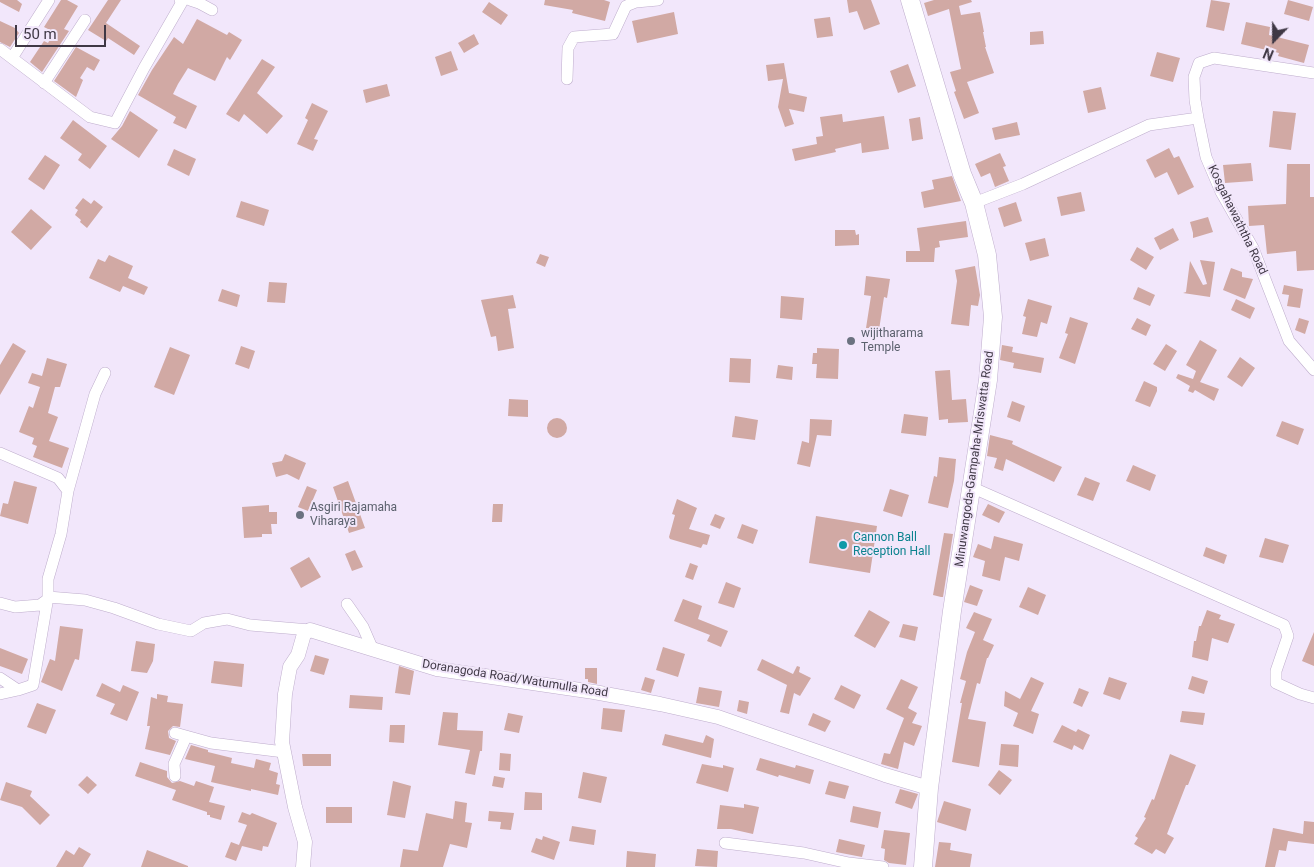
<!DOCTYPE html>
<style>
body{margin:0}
#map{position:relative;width:1314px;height:867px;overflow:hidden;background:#f2e7fb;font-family:Roboto,sans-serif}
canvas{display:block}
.north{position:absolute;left:1249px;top:15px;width:50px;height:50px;-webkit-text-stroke:4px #f2e7fb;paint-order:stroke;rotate:202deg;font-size:14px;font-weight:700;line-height:20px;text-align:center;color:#3f3845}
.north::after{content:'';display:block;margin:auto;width:18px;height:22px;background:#3f3845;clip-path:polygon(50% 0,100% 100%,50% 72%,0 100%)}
.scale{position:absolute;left:15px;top:25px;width:91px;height:22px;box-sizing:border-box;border:2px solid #3f3845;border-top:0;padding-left:6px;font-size:15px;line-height:18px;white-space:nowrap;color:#3f3845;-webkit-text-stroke:4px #f2e7fb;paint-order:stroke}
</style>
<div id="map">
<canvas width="1314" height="867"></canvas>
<div class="north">N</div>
<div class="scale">50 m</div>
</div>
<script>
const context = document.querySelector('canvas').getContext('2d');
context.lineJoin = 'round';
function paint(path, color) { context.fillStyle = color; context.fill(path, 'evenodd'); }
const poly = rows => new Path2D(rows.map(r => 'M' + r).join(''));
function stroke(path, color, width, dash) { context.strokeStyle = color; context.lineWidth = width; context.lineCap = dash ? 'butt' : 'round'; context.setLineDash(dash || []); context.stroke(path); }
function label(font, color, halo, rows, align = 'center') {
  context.font = font + ' Roboto,sans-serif'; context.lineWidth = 4; context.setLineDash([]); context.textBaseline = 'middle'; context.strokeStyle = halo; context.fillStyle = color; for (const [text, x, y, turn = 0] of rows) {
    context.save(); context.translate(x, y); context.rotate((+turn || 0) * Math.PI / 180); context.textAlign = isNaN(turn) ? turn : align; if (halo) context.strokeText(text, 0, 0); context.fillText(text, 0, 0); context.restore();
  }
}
paint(poly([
 [0,0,17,0,22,4,19,12,0,2],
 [61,0,67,0,78,6,64,29,69,31,42,72,30,62,44,41,48,43,54,32,44,27],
 [108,0,121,0,106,23,140,46,134,55,108,38,106,41,88,30],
 [545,0,604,0,610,2,605,21,572,13,573,10,544,5],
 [847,0,871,0,880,24,864,30,857,11,849,13],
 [934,0,971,0,972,2,959,6,961,15,980,12,984,32,983,32,986,47,985,47,994,73,967,82,979,113,964,119,954,92,956,91,950,72,961,69,949,9,928,16,924,3],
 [1211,0,1230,3,1224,31,1206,27],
 [1288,0,1313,7,1309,21,1284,14],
 [489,2,508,15,501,25,482,12],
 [674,12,678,34,637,43,632,21],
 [830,17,833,36,817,38,814,19],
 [197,19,227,35,229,32,242,40,230,60,227,57,215,81,188,68,178,84,173,94,197,106,186,129,173,123,176,117,138,95,152,70,174,37,183,44],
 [0,21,15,28,19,33,10,47,0,42],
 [1246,22,1270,27,1269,35,1309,45,1304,63,1278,56,1279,53,1241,44],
 [1043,31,1044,44,1030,45,1030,32],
 [474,34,479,44,464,53,458,43],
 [76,47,100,60,94,71,87,67,80,78,83,80,76,97,54,81],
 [451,51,458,70,441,76,435,57],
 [1157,52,1180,58,1173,82,1150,76],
 [262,59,275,67,257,93,283,116,267,134,244,114,239,122,226,114],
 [784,63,789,93,807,97,804,112,789,109,794,124,785,127,778,107,783,79,768,81,766,65],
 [908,64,916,86,898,93,890,71],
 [387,84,390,96,366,103,363,90],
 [1101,87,1106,109,1088,113,1083,91],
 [312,103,328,111,314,139,318,140,313,151,297,144,308,120,305,118],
 [130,111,158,130,139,158,111,139,122,126],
 [1273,111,1296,113,1291,150,1269,147],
 [842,114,843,122,884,116,889,149,862,153,861,143,835,149,836,152,795,161,792,149,817,144,816,137,823,136,820,117],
 [920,117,923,139,912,141,909,119],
 [73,120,107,146,90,169,78,160,82,154,60,138],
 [1017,122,1020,135,995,140,992,128],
 [1169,148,1174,158,1179,156,1194,187,1178,195,1167,172,1155,178,1146,160],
 [174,149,196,159,189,176,167,165],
 [1000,153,1006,166,1003,167,1009,181,995,187,990,173,981,177,975,164],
 [45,155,60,165,44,190,28,179],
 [1251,163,1253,181,1225,183,1223,165],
 [1287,164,1310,164,1310,197,1314,197,1314,270,1297,271,1296,251,1267,254,1264,225,1249,226,1248,206,1286,204],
 [952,176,961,201,924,208,921,192,934,189,932,180],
 [1081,192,1085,211,1061,216,1057,197],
 [83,198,91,204,94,200,103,207,87,228,80,222,81,220,75,215,78,210,75,208],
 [241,201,269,210,264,226,236,217],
 [1016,202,1022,221,1004,227,998,208],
 [31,209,52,227,31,250,11,232],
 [1208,217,1213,232,1193,238,1193,233,1190,222],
 [966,221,968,237,939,241,940,247,935,248,934,262,906,262,906,251,920,251,917,228],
 [1173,228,1179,240,1160,250,1154,238],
 [835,230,855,230,856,235,859,234,859,245,835,246],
 [1045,238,1049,256,1030,261,1025,243],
 [1137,247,1154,257,1146,270,1130,260],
 [540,254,549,257,545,267,536,263],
 [109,255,133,266,128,278,148,287,144,295,123,286,120,292,89,278,98,259,105,262],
 [1200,260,1215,262,1210,297,1183,293,1186,292,1190,261,1203,285,1207,284],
 [975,266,980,295,978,306,971,305,969,326,951,324,957,281,955,270],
 [1231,268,1242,272,1242,277,1253,279,1245,299,1223,290],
 [866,276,890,279,887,298,884,297,879,330,866,328,871,296,864,295],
 [269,282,287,283,285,303,267,302],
 [1284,285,1303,289,1300,308,1287,306,1289,295,1282,294],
 [1138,287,1155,295,1150,306,1133,299],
 [222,289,240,295,237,307,218,301],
 [513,295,516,308,508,309,514,348,498,351,496,336,491,337,481,300],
 [781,296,804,298,802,320,780,318],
 [1028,299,1052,306,1047,324,1041,322,1037,337,1022,334,1026,317,1023,316],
 [1236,299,1255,308,1250,319,1231,310],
 [1070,317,1088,323,1075,364,1059,358,1068,334,1065,333],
 [1137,318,1151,325,1146,336,1131,329],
 [1299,318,1309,321,1305,334,1295,330],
 [1200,340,1217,350,1200,382,1219,389,1214,401,1195,390,1193,393,1188,391,1190,386,1176,378,1178,374,1193,379,1196,371,1186,365],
 [13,343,26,351,0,395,0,365],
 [1166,344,1177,351,1165,371,1153,364],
 [1002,345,1013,347,1012,352,1044,358,1041,373,1013,368,1014,363,1000,360],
 [241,346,255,351,249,369,235,364],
 [170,347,190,355,174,395,154,387],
 [817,348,839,349,838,379,816,378,817,364,812,364,813,353,817,353],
 [1240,357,1255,368,1242,387,1227,377],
 [47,358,67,364,60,387,55,387,48,413,58,417,49,441,69,448,62,468,33,457,37,446,32,444,34,438,19,432,29,406,33,408,40,387,28,383,32,373,42,376],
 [730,358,751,359,750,383,729,382],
 [778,365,793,367,792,380,776,378],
 [950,370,952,400,966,399,968,422,948,423,948,419,939,420,935,371],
 [1144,381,1157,387,1157,391,1150,407,1135,401],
 [509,399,528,400,528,417,508,416],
 [1012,401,1025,406,1020,422,1007,417],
 [904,414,928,417,926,436,901,433],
 [735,416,758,420,755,440,732,437],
 '547 428a10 10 0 1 1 20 0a10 10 0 1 1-20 0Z',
 [810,419,832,420,831,436,817,435,810,467,797,464,802,441,809,443],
 [1282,421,1304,429,1298,445,1276,436],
 [990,435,1013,441,1012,444,1062,467,1054,482,1006,459,1003,471,994,468,997,458,987,456],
 [285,454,306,463,299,480,287,474,276,477,272,463,282,461],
 [939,457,956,459,954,481,948,508,928,503,934,476,937,477],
 [1133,465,1156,475,1150,491,1126,481],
 [1085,477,1100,483,1093,501,1077,495],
 [14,481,37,487,28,524,0,516,3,503,8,504],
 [348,481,365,528,349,533,333,487],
 [307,486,317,490,308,511,298,507],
 [890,489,909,495,902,517,883,511],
 [677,499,697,508,689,529,710,535,707,545,703,544,701,548,670,539,669,537,675,515,672,514],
 [493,504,503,504,502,522,492,522],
 [988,504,1005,512,999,523,982,515],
 [269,505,269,512,277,512,277,524,271,524,272,534,262,534,262,537,244,538,242,507],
 [715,514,725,518,720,529,710,525],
 [816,516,877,526,870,573,809,563],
 [742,524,758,530,753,544,737,538],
 [944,533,953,534,943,597,941,597,933,595],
 [994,536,1023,544,1019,561,1005,557,1000,581,982,576,985,561,973,557,978,544,991,549],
 [1265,538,1289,545,1283,563,1259,557],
 [1206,547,1227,555,1224,564,1203,556],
 [355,550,363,567,352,571,345,554],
 [309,557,321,577,301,588,290,568],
 [690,563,698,566,693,580,685,577],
 [726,582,741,588,734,608,718,603],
 [970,585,983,590,977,606,964,602],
 [1028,587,1046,595,1038,615,1019,607],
 [683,599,702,606,698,619,728,631,721,647,707,641,710,635,674,621],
 [869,610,890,622,875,648,854,636],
 [1207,610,1221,615,1219,619,1235,624,1228,643,1212,638,1208,661,1192,657,1194,641,1196,641,1199,626,1201,626],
 [974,612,992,619,983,640,994,645,988,658,987,658,980,684,977,683,968,719,986,722,979,767,952,762,962,703,960,703,966,681,960,679,967,652,975,632,966,628],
 [903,624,918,627,915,641,899,637],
 [60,626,83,629,79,660,75,659,62,691,41,682,50,659,55,661],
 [1314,632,1314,666,1302,661],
 [136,641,155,644,153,661,147,673,131,671],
 [663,647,685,654,678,677,656,670],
 [0,648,28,659,22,674,0,666],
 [315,655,329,659,324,675,310,671],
 [762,659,793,674,797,666,800,667,799,672,811,678,800,696,794,693,789,714,780,712,787,685,757,670],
 [214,661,244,664,242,687,211,683],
 [399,666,414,671,410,695,395,693],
 [585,668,597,668,597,684,588,682,588,679,585,679],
 [1192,676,1208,681,1204,694,1188,689],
 [645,677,655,680,651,693,641,690],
 [1031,677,1044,683,1031,711,1039,714,1033,734,1013,726,1018,713,1004,706,1005,691,1020,699],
 [1109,677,1127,683,1120,700,1103,694],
 [901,679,918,687,908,708,917,713,912,723,922,726,914,746,904,742,898,769,881,764,884,753,890,754,904,718,886,709],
 [102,683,120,692,123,685,139,692,127,721,110,714,115,704,96,696],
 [841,685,861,695,854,709,834,699],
 [699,687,722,691,719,707,696,703],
 [1079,688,1089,692,1082,707,1073,703],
 [157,694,168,696,167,702,183,704,180,727,173,726,168,731,169,738,176,741,170,755,145,749,150,726,147,726,151,697,157,699],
 [350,695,383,697,382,710,349,708],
 [739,700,749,702,747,714,737,711],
 [37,703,56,710,46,734,27,727],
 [603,708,625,710,622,732,601,729],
 [1182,711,1205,713,1203,725,1180,722],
 [443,712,458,713,457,730,483,731,482,751,480,751,475,775,465,773,470,750,438,745],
 [508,713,523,716,519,733,504,730],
 [813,713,831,721,825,732,808,725],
 [390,725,405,725,404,743,389,742],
 [1062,725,1076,732,1078,729,1090,735,1083,750,1074,745,1072,750,1053,742],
 [665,734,703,743,706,735,714,739,711,758,662,745],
 [1001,744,1019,745,1018,767,999,765],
 [191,745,208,750,208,752,232,758,231,763,254,768,256,759,271,763,269,770,278,773,276,784,280,785,278,795,251,789,251,791,211,782,215,766,185,759],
 [500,753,511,754,510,771,499,770],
 [302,754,331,754,331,766,303,766],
 [1170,754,1196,765,1188,785,1186,785,1167,834,1174,838,1165,854,1156,849,1152,854,1134,844,1138,838,1135,836,1146,818,1144,817,1152,799,1154,800],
 [760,758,795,768,796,765,814,770,810,784,779,775,778,777,756,770],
 [140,762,167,771,167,777,172,783,180,781,194,786,196,781,214,787,209,802,225,806,221,820,210,817,210,815,207,815,207,812,172,800,176,790,135,776],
 [702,764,723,768,723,765,734,768,728,792,696,783],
 [999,770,1012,780,1000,795,988,785],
 [583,772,607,777,601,803,578,798],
 [87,776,97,785,88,794,78,785],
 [494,776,505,778,503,788,492,786],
 [393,781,411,786,405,818,387,815],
 [829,781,849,786,845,799,825,794],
 [6,782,32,791,30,796,50,815,40,825,22,807,0,800],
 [900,789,918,794,912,809,895,803],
 [525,792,542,793,542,810,524,810],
 [455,801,467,803,465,822,472,823,467,848,450,844,443,867,400,867,403,849,418,851,426,813,453,819],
 [944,801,971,809,966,831,937,822],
 [744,804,759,807,753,834,731,829,717,829,720,805,744,808],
 [853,806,881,812,878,828,850,822],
 [326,807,352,807,352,823,326,823],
 [489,811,514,813,511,830,500,829,501,822,488,821],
 [242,812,250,815,252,813,277,823,268,847,263,846,262,851,242,846,236,861,225,857,231,842,239,845,247,825,238,822],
 [1304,821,1314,822,1314,844,1288,841,1286,851,1279,850,1275,867,1265,867,1273,828,1303,834],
 [572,826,596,830,594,845,569,841],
 [884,830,910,833,906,865,889,863,884,860,885,849,881,848],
 [543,836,560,842,554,860,531,852,536,838,542,840],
 [839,839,865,845,862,857,836,852],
 [939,842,951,843,950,850,972,854,970,867,935,867],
 [79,847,91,854,83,867,56,867,66,850,74,855],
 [697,849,718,851,717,867,695,866],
 [147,850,188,866,188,867,141,867],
 [627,851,656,854,655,867,626,867]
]), '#d1a9a4');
const minor = poly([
 [190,0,199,3,212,10],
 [0,49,90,117,115,123,144,68,182,2,180,0],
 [12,58,49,0],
 [567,79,568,48,574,37,613,34,626,6,636,2,658,0],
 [44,83,85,20],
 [1198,118,1195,100,1194,77,1199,63,1214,58,1314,73],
 [974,203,1023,184,1149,125,1198,118,1206,157,1221,192,1253,248,1289,341,1314,370],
 [0,453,58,478,68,491,61,534,48,579,48,597],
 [971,487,1284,625,1288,636,1276,671,1276,683,1300,694,1314,698],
 [68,491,95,394,105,373],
 [0,603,15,607,40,605,47,600],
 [347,604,363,627,373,650],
 [0,678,18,690],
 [0,694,18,690,33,685,48,597,85,600,114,608,158,624,191,631,204,623,227,619,250,625,310,630],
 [175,733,211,743,284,752],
 [175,776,174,764,186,737],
 [725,843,804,853,849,863,883,867]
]);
const tertiary = poly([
 [303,867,305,842,295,807,282,742,285,694,290,667,298,655,304,634,310,630,437,669,594,692,660,704,718,717,885,775,929,788]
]);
const primary = poly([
 [910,0,962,174,974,203,987,255,993,317,988,380,952,611,929,788,923,867]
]);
stroke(minor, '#beadcc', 12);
stroke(tertiary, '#beadcc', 15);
stroke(primary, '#beadcc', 19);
stroke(minor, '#fff', 11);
stroke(tertiary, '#fff', 14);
stroke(primary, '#fff', 18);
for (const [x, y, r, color] of [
 [851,341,5,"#6b7280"],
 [300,515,5,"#6b7280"],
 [843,545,5,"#0f9aa8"]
]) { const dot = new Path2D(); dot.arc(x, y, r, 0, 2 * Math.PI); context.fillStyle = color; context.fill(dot); stroke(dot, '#f2e7fb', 2); }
label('12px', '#3f3845', '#f2e7fb', [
 ["Kosgahawaththa Road",1237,220,64],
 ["Minuwangoda-Gampaha-Mriswatta Road",975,459,-82],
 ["Doranagoda Road/Watumulla Road",515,679,9]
]);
label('12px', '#5b616d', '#f2e7fb', [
 ["wijitharama",861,334],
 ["Temple",861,348],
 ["Asgiri Rajamaha",310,508],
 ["Viharaya",310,522]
], 'left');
label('12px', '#0d838f', '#f2e7fb', [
 ["Cannon Ball",853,538],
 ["Reception Hall",853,552]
], 'left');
</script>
